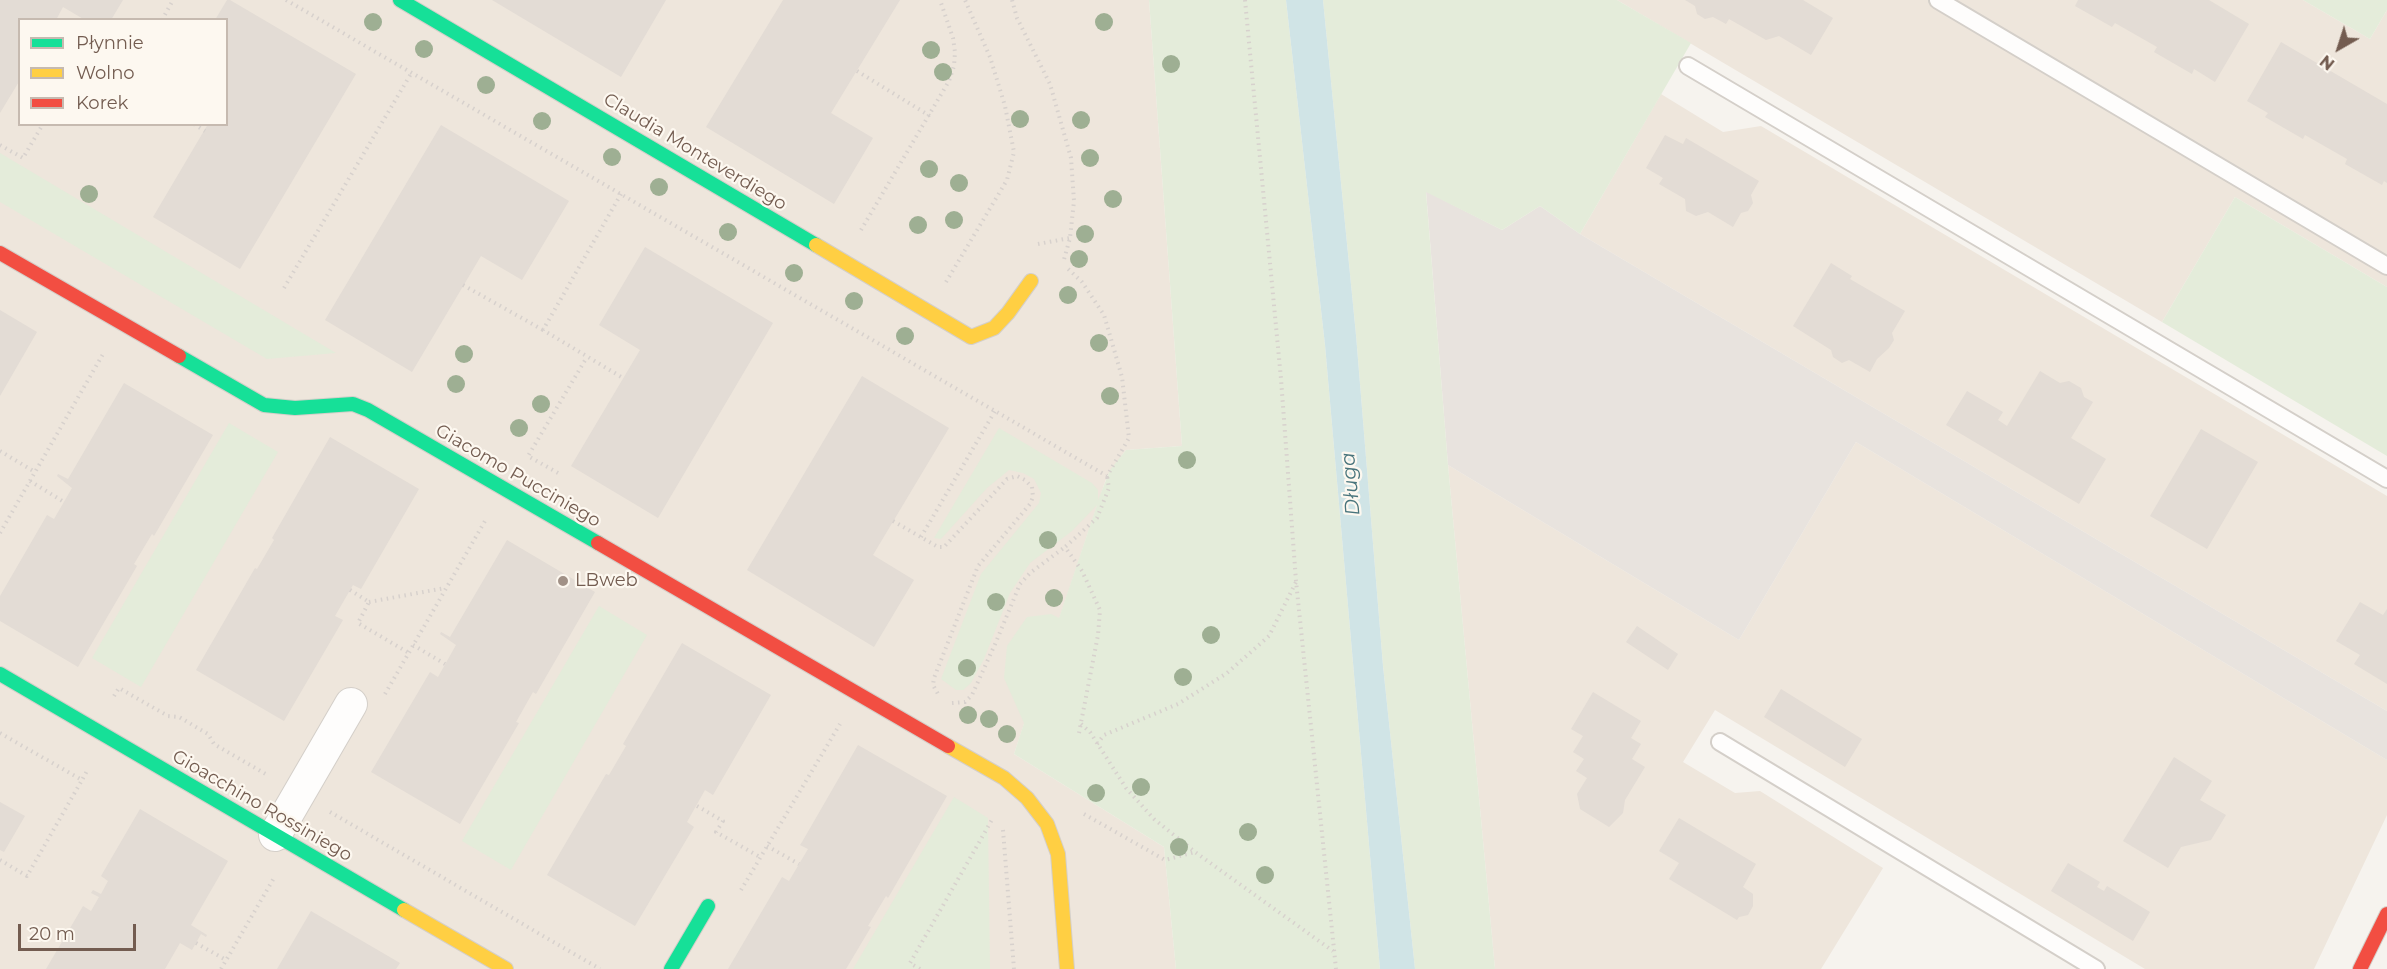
<!DOCTYPE html>
<meta charset="utf-8">
<style>
body{margin:0}
#map{position:relative;width:2387px;height:969px;overflow:hidden;background:#f6f3ee;font-family:Montserrat,sans-serif}
canvas{display:block}
.legend{position:absolute;left:18px;top:18px;width:210px;height:108px;box-sizing:border-box;background:#fdf8f0;border:2px solid #c6bab0;margin:0;padding:8px 10px;list-style:none;font-size:18px;color:#735c50}
.legend li{display:flex;align-items:center;gap:12px;height:30px}
.legend b{width:30px;border:2px solid #c6bab0}
.north{position:absolute;left:2309px;top:18px;width:60px;height:60px;-webkit-text-stroke:4px #fdf8f0;paint-order:stroke;rotate:219deg;font-size:16px;font-weight:700;line-height:24px;text-align:center;color:#735c50}
.north::after{content:'';display:block;margin:auto;width:21px;height:27px;background:#735c50;clip-path:polygon(50% 0,100% 100%,50% 72%,0 100%)}
.scale{position:absolute;left:18px;top:924px;width:118px;height:27px;box-sizing:border-box;border:3px solid #735c50;border-top:0;padding-left:8px;font-size:18px;line-height:21px;white-space:nowrap;color:#735c50;-webkit-text-stroke:4px #fdf8f0;paint-order:stroke}
</style>
<div id="map">
<canvas width="2387" height="969"></canvas>
<ul class="legend">
<li><b style="height:8px;background:#16e098"></b>Płynnie</li>
<li><b style="height:8px;background:#ffcf43"></b>Wolno</li>
<li><b style="height:8px;background:#f24e42"></b>Korek</li>
</ul>
<div class="north">N</div>
<div class="scale">20 m</div>
</div>
<script>
const context = document.querySelector('canvas').getContext('2d');
context.lineJoin = 'round';
function paint(path, color) { context.fillStyle = color; context.fill(path, 'evenodd'); }
const poly = rows => new Path2D(rows.map(r => 'M' + r).join(''));
function stroke(path, color, width, dash) { context.strokeStyle = color; context.lineWidth = width; context.lineCap = dash ? 'butt' : 'round'; context.setLineDash(dash || []); context.stroke(path); }
function label(font, color, halo, rows, align = 'center') {
  context.font = font + ' Montserrat,sans-serif'; context.lineWidth = 4.5; context.setLineDash([]); context.textBaseline = 'middle'; context.strokeStyle = halo; context.fillStyle = color; for (const [text, x, y, turn = 0] of rows) {
    context.save(); context.translate(x, y); context.rotate((+turn || 0) * Math.PI / 180); context.textAlign = isNaN(turn) ? turn : align; if (halo) context.strokeText(text, 0, 0); context.fillText(text, 0, 0); context.restore();
  }
}
paint(poly([
 [0,0,1149,0,1182,446,1126,450,1107,476,1014,754,1164,847,1176,969,0,969],
 [20,20,226,20,226,124,20,124],
 [1617,0,2303,0,2370,39,2387,10,2387,287,2235,197,2162,322],
 [1661,94,1723,132,1761,126,2387,496,2387,711,1580,234],
 [1856,442,2387,760,2387,815,2314,969,2145,969,1715,710,1683,762,1735,793,1760,791,1883,868,1821,969,1495,969,1448,465,1739,640]
]), '#eee6dc');
paint(poly([
 [1426,191,1502,230,1540,206,1580,234,2387,711,2387,760,1856,442,1739,640,1448,465]
]), '#e8e3de');
paint(poly([
 [1149,0,1286,0,1325,345,1380,969,1176,969,1164,847,1014,754,1024,723,1004,678,1007,646,1027,617,1051,614,1059,618,1097,505,1072,531,1030,563,1010,593,984,659,971,683,963,690,956,690,941,679,981,574,1039,503,1041,493,1034,479,1023,473,1009,470,987,488,941,539,934,538,999,428,1092,483,1098,490,1098,500,1110,470,1126,450,1182,446],
 [1323,0,1617,0,1691,43,1580,234,1540,206,1502,230,1426,192,1448,465,1495,969,1415,969,1383,666,1356,335],
 [2303,0,2387,0,2387,10,2370,39],
 [0,153,336,353,267,359,0,202],
 [2235,197,2387,287,2387,456,2162,322],
 [229,423,278,452,141,687,92,658],
 [599,606,647,635,511,870,462,841],
 [954,797,988,818,990,969,853,969]
]), '#e4ecda');
paint(poly([
 [1286,0,1323,0,1356,335,1383,666,1415,969,1380,969,1325,345]
]), '#d0e4e6');
paint(poly([
 [0,0,123,0,111,20,85,20,63,7,56,20,20,20,20,80,0,113],
 [227,0,230,0,356,74,240,269,153,217,208,124,226,124,226,20,215,20],
 [492,0,666,0,621,77],
 [783,0,900,0,831,113,873,138,834,204,706,127],
 [1685,0,1803,0,1833,18,1811,55,1779,36,1766,40,1729,19,1726,24,1713,17,1705,19,1697,14,1695,6],
 [2078,0,2209,0,2249,24,2215,82,2194,69,2192,74,2154,52,2157,47,2115,23,2112,27,2075,6],
 [2281,42,2387,104,2387,183,2384,181,2382,185,2345,164,2347,159,2305,135,2303,139,2265,117,2268,113,2247,101],
 [441,125,569,201,522,280,481,256,412,372,325,320],
 [1665,135,1683,144,1686,138,1759,181,1751,195,1753,203,1748,211,1741,213,1733,227,1708,212,1696,216,1686,211,1685,199,1659,184,1663,178,1646,168],
 [645,247,773,323,658,518,571,466,640,350,599,325],
 [1831,263,1852,276,1850,279,1905,311,1892,333,1894,340,1889,348,1877,359,1870,372,1849,360,1842,363,1833,357,1831,350,1793,326],
 [0,310,37,332,0,396],
 [2040,371,2060,383,2069,381,2081,388,2084,397,2093,402,2071,438,2106,459,2079,504,1946,425,1967,391,2003,412,1998,420,2007,426],
 [862,376,949,428,873,555,914,580,874,647,747,570],
 [124,383,213,435,154,536,152,534,134,564,137,566,78,667,0,621,0,596,47,515,54,519,72,488,57,476,58,474,68,479],
 [2201,429,2258,462,2207,549,2150,516],
 [330,437,419,489,361,589,353,585,335,616,343,620,284,721,196,670,255,568,257,569,274,540,272,538],
 [507,540,595,592,536,694,533,692,516,722,519,723,460,824,371,772,430,672,438,677,456,645,440,634,441,632,450,637],
 [2360,602,2383,615,2387,609,2387,684,2354,664,2360,655,2336,641],
 [1637,626,1678,654,1668,670,1626,642],
 [682,643,771,695,713,795,705,790,687,822,694,827,635,926,547,875,606,774,609,775,626,746,623,744],
 [1781,689,1862,739,1845,767,1764,717],
 [1593,692,1641,721,1631,738,1641,744,1632,759,1645,767,1625,800,1623,813,1609,827,1580,809,1577,794,1587,778,1576,771,1584,759,1573,752,1583,736,1571,729],
 [858,745,947,796,888,898,886,896,868,926,871,927,846,969,728,969,782,877,789,881,808,849,800,845,802,842],
 [2174,757,2212,781,2200,800,2226,815,2211,840,2181,847,2168,868,2123,841],
 [0,802,25,816,4,852,0,850],
 [140,809,228,861,191,925,207,935,206,937,201,934,192,950,180,943,165,969,46,969,83,906,91,911,99,897,91,893,93,890,101,894,108,881,101,876],
 [1679,818,1756,864,1743,887,1753,894,1753,906,1748,915,1739,917,1737,920,1669,879,1679,863,1659,851],
 [2068,863,2100,882,2097,887,2104,891,2107,886,2150,912,2133,941,2051,891],
 [311,911,400,963,396,969,277,969]
]), '#e3dcd5');
const lane = poly([
 [1938,0,2387,266],
 [1688,66,2387,479],
 [1720,742,2096,969]
]);
const street = poly([
 [275,835,351,704]
]);
const fast = poly([
 [400,0,816,245],
 [179,356,264,405,295,408,353,404,368,410,598,543],
 [0,674,404,910],
 [671,969,708,906]
]);
const slow = poly([
 [816,245,971,337,994,328,1008,313,1031,281],
 [948,746,1004,778,1027,798,1047,824,1058,854,1067,969],
 [404,910,506,969]
]);
const jam = poly([
 [0,253,179,356],
 [598,543,948,746],
 [2360,969,2387,914]
]);
stroke(lane, '#d4cfc9', 20);
stroke(street, '#d4cfc9', 34);
stroke(fast, '#d4cfc9', 16);
stroke(slow, '#d4cfc9', 16);
stroke(jam, '#d4cfc9', 16);
stroke(poly([
 [286,0,1107,476,1129,438,1122,377,1104,315,1082,282,1065,266],
 [1012,0,1017,18,1050,84,1071,158,1074,201,1070,238,1063,263],
 [1245,0,1281,379,1296,581,1336,969],
 [162,20,173,0],
 [857,71,930,116],
 [194,124,205,131],
 [0,145,23,158,43,124],
 [621,194,543,330,623,378],
 [861,230,949,81,954,66,955,52,953,38,940,0],
 [1038,244,1070,238],
 [946,282,1007,180,1014,152,1005,106,990,57,965,0],
 [463,285,543,330],
 [284,288,412,72],
 [0,451,35,472],
 [558,473,528,456,587,357],
 [30,481,64,502],
 [893,521,938,547,944,547,1007,479,1017,476,1025,480,1032,487,1033,497,1030,504,978,566,934,678,933,685,938,694],
 [0,533,103,354],
 [921,537,995,411],
 [350,590,369,602,358,623,409,653],
 [369,602,445,588],
 [413,645,445,664],
 [385,694,485,521],
 [114,696,119,688,168,716,179,717,208,734,214,744,269,776],
 [952,703,965,702,972,695,996,642,1020,584,1030,573,1065,547],
 [1081,724,1090,732,1126,788,1154,819,1195,852,1333,951],
 [0,733,82,780,88,769],
 [1079,733,1098,635,1100,610,1082,571,1065,547,1097,518,1109,488,1107,476],
 [1097,744,1104,735,1178,704,1227,673,1269,636,1296,582],
 [697,806,723,821,716,832,760,857],
 [330,812,600,969],
 [1084,814,1165,860,1195,852],
 [1003,830,1014,969],
 [767,846,799,864],
 [0,860,27,876,82,780],
 [741,890,840,724],
 [196,943,226,960],
 [221,969,274,878],
 [920,969,910,963,993,818]
]), '#d7d1cd', 4, [1.5, 4.5]);
stroke(lane, '#fefdfc', 16);
stroke(street, '#fefdfc', 32);
stroke(fast, '#16e098', 14);
stroke(slow, '#ffcf43', 14);
stroke(jam, '#f24e42', 14);
context.fillStyle = '#9eaf93';
for (const [x, y] of [
 [373,22],
 [1104,22],
 [424,49],
 [931,50],
 [1171,64],
 [943,72],
 [486,85],
 [1020,119],
 [1081,120],
 [542,121],
 [612,157],
 [1090,158],
 [929,169],
 [959,183],
 [659,187],
 [89,194],
 [1113,199],
 [954,220],
 [918,225],
 [728,232],
 [1085,234],
 [1079,259],
 [794,273],
 [1068,295],
 [854,301],
 [905,336],
 [1099,343],
 [464,354],
 [456,384],
 [1110,396],
 [541,404],
 [519,428],
 [1187,460],
 [1048,540],
 [1054,598],
 [996,602],
 [1211,635],
 [967,668],
 [1183,677],
 [968,715],
 [989,719],
 [1007,734],
 [1141,787],
 [1096,793],
 [1248,832],
 [1179,847],
 [1265,875]
]) { context.beginPath(); context.arc(x, y, 9, 0, 2 * Math.PI); context.fill(); }
for (const [x, y, r, color] of [
 [563,581,6,"#a19187"]
]) { const dot = new Path2D(); dot.arc(x, y, r, 0, 2 * Math.PI); context.fillStyle = color; context.fill(dot); stroke(dot, '#fdf8f0', 2); }
label('18px', '#735c50', '#fdf8f0', [
 ["Claudia Monteverdiego",695,152,31],
 ["Giacomo Pucciniego",518,476,30],
 ["Gioacchino Rossiniego",262,806,30]
]);
label('18px', '#735c50', '#fdf8f0', [
 ["LBweb",575,581]
], 'left');
label('italic 20px', '#48747c', '#fdf8f0', [
 ["Długa",1351,484,-95]
]);
</script>
